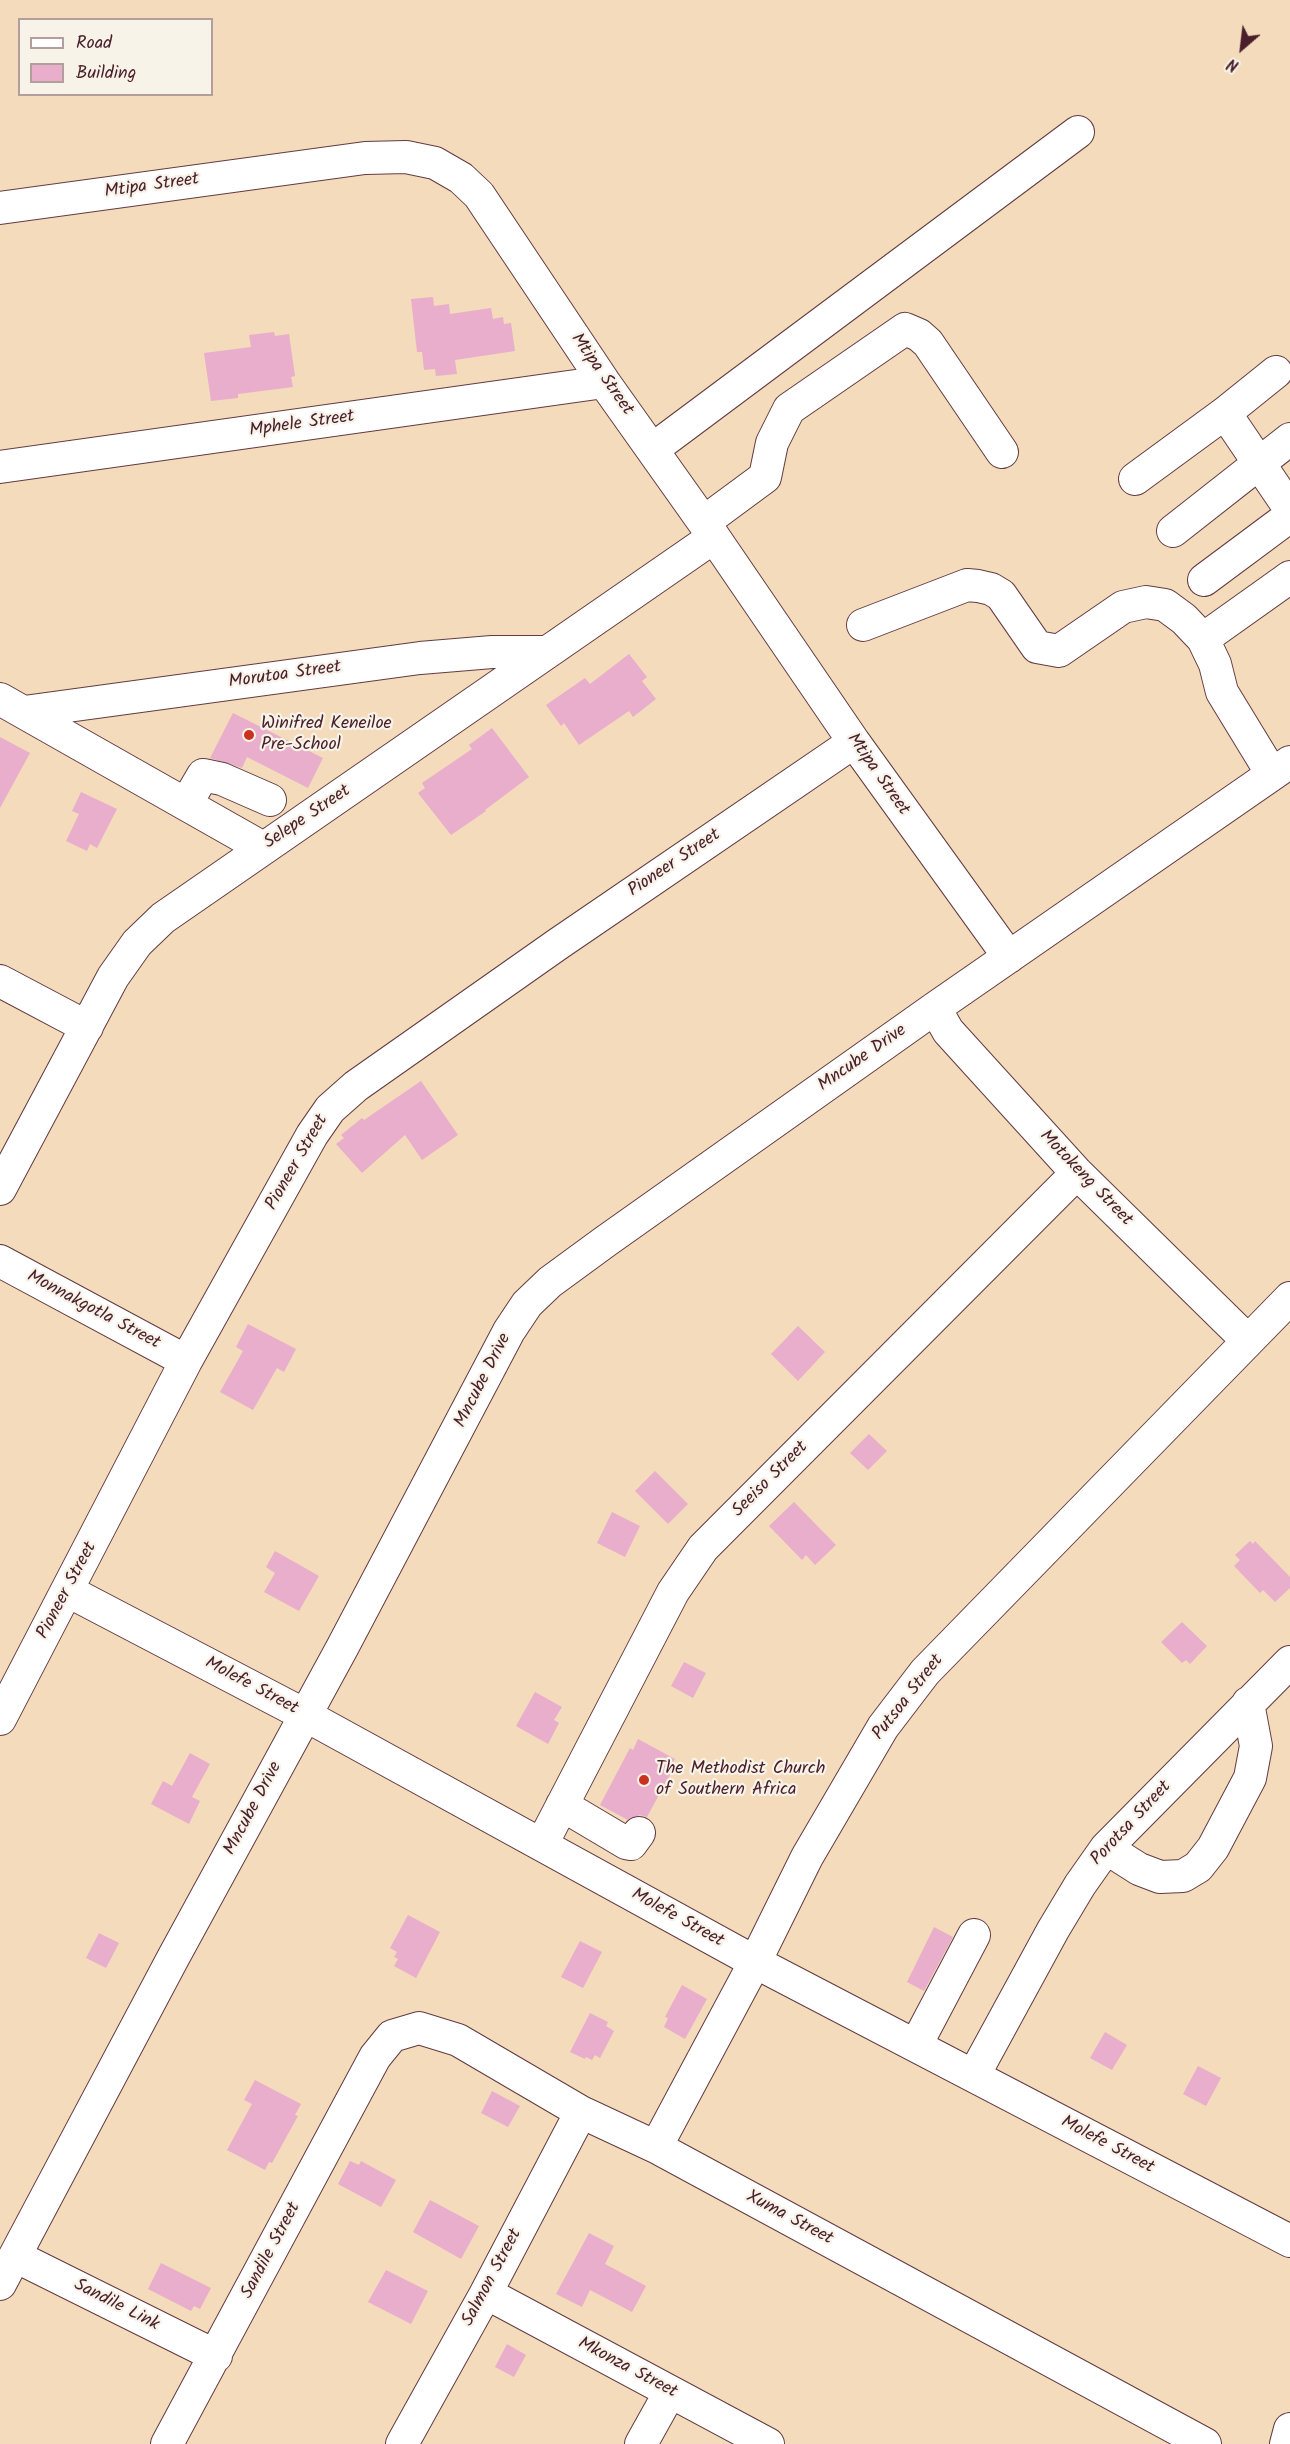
<!DOCTYPE html>
<style>
body{margin:0}
#map{position:relative;width:1290px;height:2444px;overflow:hidden;background:#f3dbbc;font-family:Kalam,sans-serif}
canvas{display:block}
.legend{position:absolute;left:18px;top:18px;width:195px;height:78px;box-sizing:border-box;background:#f7f3e8;border:2px solid #b29e9c;margin:0;padding:8px 10px;list-style:none;font-size:18px;color:#4a1f2b}
.legend li{display:flex;align-items:center;gap:12px;height:30px}
.legend b{width:30px;border:2px solid #b29e9c}
.north{position:absolute;left:1212px;top:18px;width:60px;height:60px;-webkit-text-stroke:4px #f7f3e8;paint-order:stroke;rotate:208deg;font-size:16px;font-weight:700;line-height:24px;text-align:center;color:#4a1f2b}
.north::after{content:'';display:block;margin:auto;width:21px;height:27px;background:#4a1f2b;clip-path:polygon(50% 0,100% 100%,50% 72%,0 100%)}
</style>
<div id="map">
<canvas width="1290" height="2444"></canvas>
<ul class="legend">
<li><b style="height:8px;background:#fff"></b>Road</li>
<li><b style="height:16px;background:#e8aecb"></b>Building</li>
</ul>
<div class="north">N</div>
</div>
<script>
const context = document.querySelector('canvas').getContext('2d');
context.lineJoin = 'round';
function paint(path, color) { context.fillStyle = color; context.fill(path, 'evenodd'); }
const poly = rows => new Path2D(rows.map(r => 'M' + r).join(''));
function stroke(path, color, width, dash) { context.strokeStyle = color; context.lineWidth = width; context.lineCap = dash ? 'butt' : 'round'; context.setLineDash(dash || []); context.stroke(path); }
function label(font, color, halo, rows, align = 'center') {
  context.font = font + ' Kalam,sans-serif'; context.lineWidth = 4.5; context.setLineDash([]); context.textBaseline = 'middle'; context.strokeStyle = halo; context.fillStyle = color; for (const [text, x, y, turn = 0] of rows) {
    context.save(); context.translate(x, y); context.rotate((+turn || 0) * Math.PI / 180); context.textAlign = isNaN(turn) ? turn : align; if (halo) context.strokeText(text, 0, 0); context.fillText(text, 0, 0); context.restore();
  }
}
paint(poly([
 [433,297,434,306,449,304,450,314,491,308,493,319,503,317,504,324,511,323,515,351,455,360,457,374,436,376,435,369,424,370,422,352,417,352,411,299],
 [274,332,275,336,289,334,295,376,291,377,293,387,238,394,238,398,211,401,204,353,251,347,249,335],
 [629,654,647,677,642,681,656,699,633,717,629,711,579,745,564,723,561,726,546,705,585,678,590,684],
 [233,713,323,758,308,788,247,757,242,768,210,758],
 [492,728,529,777,485,810,486,811,451,835,418,793,425,788,422,783,472,749,469,745],
 [0,737,30,753,0,808],
 [81,792,117,809,97,848,90,844,87,851,66,841,79,814,72,811],
 [421,1081,458,1135,422,1160,405,1135,362,1173,336,1144,344,1138,341,1135,362,1118,364,1120],
 [248,1324,296,1349,284,1372,277,1368,253,1410,220,1392,243,1351,236,1347],
 [798,1326,825,1352,798,1381,771,1354],
 [869,1434,887,1451,868,1470,850,1453],
 [655,1471,688,1504,668,1524,635,1491],
 [794,1502,836,1545,815,1565,806,1555,802,1560,769,1526],
 [612,1512,640,1526,625,1557,597,1543],
 [1250,1541,1253,1544,1255,1541,1290,1577,1290,1588,1275,1602,1263,1590,1260,1593,1234,1566,1240,1560,1235,1555],
 [275,1551,319,1576,299,1611,264,1592,275,1573,266,1567],
 [1182,1622,1207,1646,1190,1664,1186,1660,1182,1663,1161,1642],
 [684,1662,706,1673,693,1698,671,1686],
 [535,1692,562,1707,554,1720,559,1723,548,1744,516,1726],
 [638,1739,675,1759,669,1770,672,1771,647,1817,640,1815,628,1820,600,1805,630,1748,633,1750],
 [190,1753,210,1764,192,1797,200,1801,189,1824,151,1804,163,1781,172,1786],
 [408,1915,440,1932,416,1978,394,1966,398,1959,394,1957,397,1952,390,1948],
 [934,1927,953,1937,924,1991,907,1982],
 [99,1933,119,1943,106,1968,86,1958],
 [580,1941,602,1952,583,1988,561,1977],
 [682,1985,707,1999,685,2039,664,2027,668,2018,665,2017],
 [590,2013,608,2022,606,2026,614,2031,600,2058,595,2055,592,2060,586,2057,585,2059,570,2052],
 [1105,2032,1127,2045,1112,2070,1090,2058],
 [1198,2066,1221,2078,1206,2106,1183,2094],
 [255,2080,301,2104,295,2115,298,2116,272,2163,269,2162,265,2170,227,2150,252,2104,244,2100],
 [492,2091,520,2106,508,2127,481,2113],
 [350,2161,359,2165,361,2161,396,2180,381,2207,338,2184],
 [430,2200,479,2226,461,2259,413,2232],
 [589,2233,614,2246,605,2264,646,2286,632,2312,590,2290,582,2307,556,2294],
 [161,2263,211,2288,200,2309,194,2306,191,2311,148,2289],
 [386,2270,428,2291,411,2324,368,2302],
 [507,2344,526,2355,514,2377,495,2367]
]), '#e8aecb');
const minor = poly([
 [0,208,365,158,406,157,435,163,461,178,479,195,604,382,714,537,854,742,1009,957],
 [1225,413,1290,509],
 [653,449,1078,132],
 [0,467,604,382],
 [1135,479,1225,413,1276,372],
 [704,522,765,477,772,443,789,409,905,329,919,335,928,343,1002,452],
 [1173,531,1290,439],
 [1204,580,1290,516],
 [863,625,967,585,978,586,991,589,1001,595,1037,647,1059,651,1123,607,1146,602,1165,605,1184,619,1203,639,1215,664,1222,692,1272,774],
 [1203,639,1290,577],
 [0,699,263,848],
 [24,712,420,658,492,652,547,652],
 [186,804,203,775,222,779,270,800],
 [0,981,87,1027],
 [935,1008,948,1031,1077,1173,1247,1340],
 [0,1189,113,977,137,943,163,918,714,537],
 [0,1261,186,1361],
 [68,1591,305,1715,755,1962,1290,2241],
 [0,1719,186,1361,312,1135,330,1109,356,1086,558,944,854,742],
 [562,1805,626,1843,631,1844,639,1833],
 [542,1844,673,1592,703,1548,1077,1173],
 [1106,1848,1139,1869,1160,1877,1183,1876,1198,1867,1213,1848,1250,1778,1256,1746,1248,1703],
 [916,2045,974,1935],
 [974,2075,1053,1930,1080,1885,1106,1848,1290,1662],
 [656,2147,755,1962,807,1857,883,1727,925,1672,1290,1298],
 [15,2256,216,2356],
 [0,2284,173,1958,342,1648,509,1331,527,1304,550,1282,606,1241,935,1008,1290,762],
 [486,2293,768,2444],
 [167,2444,375,2057,392,2036,419,2028,458,2040,581,2112,656,2147,1205,2444],
 [402,2444,486,2293,581,2112],
 [641,2444,670,2392],
 [1286,2444,1290,2429]
]);
stroke(minor, '#633b41', 34);
stroke(minor, '#fff', 32);
for (const [x, y, r, color] of [
 [249,735,6,"#c8321e"],
 [644,1780,6,"#c8321e"]
]) { const dot = new Path2D(); dot.arc(x, y, r, 0, 2 * Math.PI); context.fillStyle = color; context.fill(dot); stroke(dot, '#f7f3e8', 2); }
label('18px', '#4a1f2b', '#f7f3e8', [
 ["Mtipa Street",152,187,-8],
 ["Mtipa Street",601,375,55],
 ["Mphele Street",302,425,-8],
 ["Morutoa Street",285,676,-8],
 ["Mtipa Street",877,775,55],
 ["Selepe Street",308,818,-34],
 ["Pioneer Street",675,864,-34],
 ["Mncube Drive",863,1059,-35],
 ["Pioneer Street",298,1163,-60],
 ["Motokeng Street",1085,1179,46],
 ["Monnakgotla Street",93,1311,28],
 ["Mncube Drive",484,1381,-63],
 ["Seeiso Street",771,1480,-45],
 ["Pioneer Street",68,1591,-62],
 ["Molefe Street",251,1687,28],
 ["Putsoa Street",909,1698,-52],
 ["Mncube Drive",254,1809,-62],
 ["Porotsa Street",1132,1824,-47],
 ["Molefe Street",677,1919,29],
 ["Molefe Street",1107,2146,28],
 ["Xuma Street",789,2219,28],
 ["Sandile Street",272,2251,-62],
 ["Salmon Street",493,2278,-62],
 ["Sandile Link",116,2306,27],
 ["Mkonza Street",627,2369,28]
]);
label('18px', '#4a1f2b', '#f7f3e8', [
 ["Winifred Keneiloe",261,725],
 ["Pre-School",261,746],
 ["The Methodist Church",656,1770],
 ["of Southern Africa",656,1791]
], 'left');
</script>
